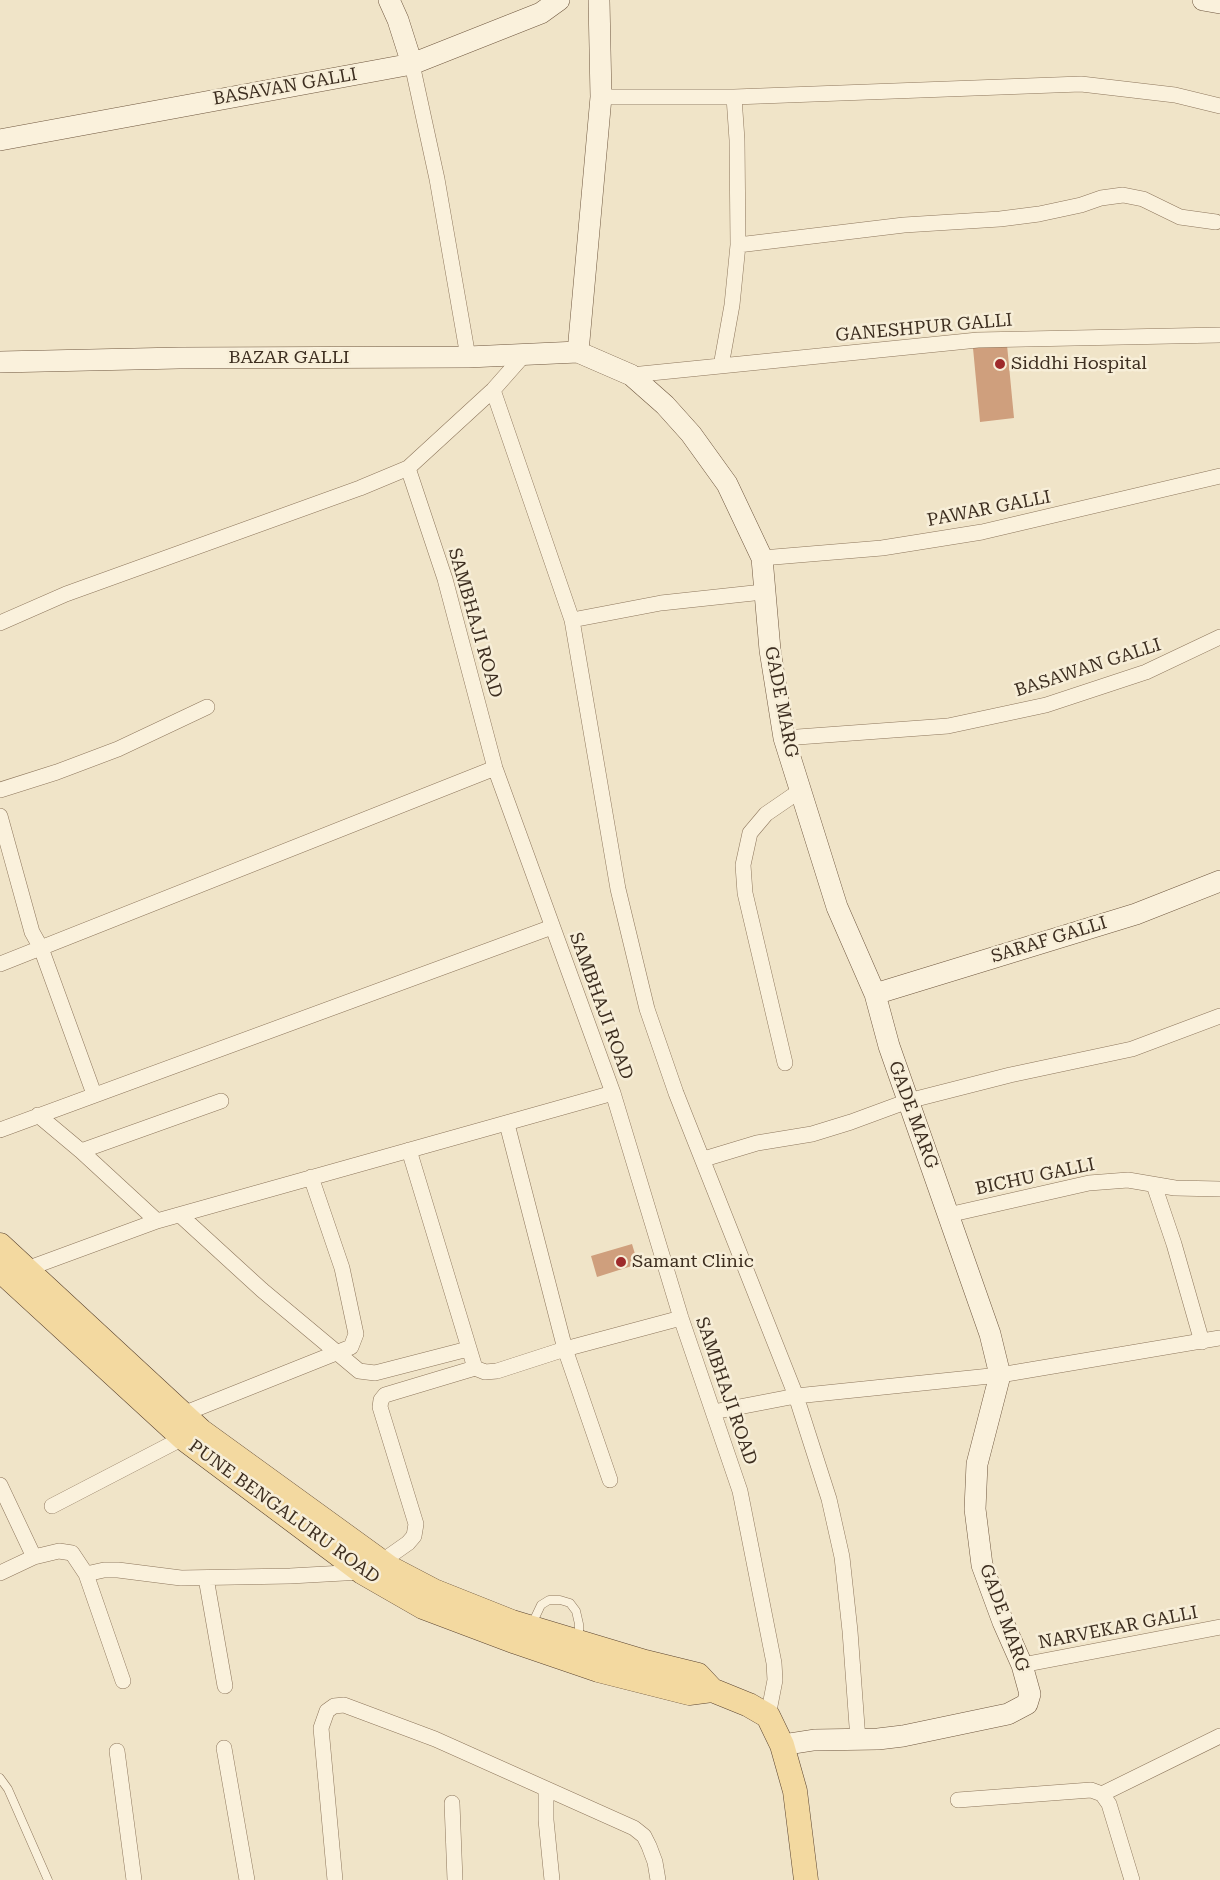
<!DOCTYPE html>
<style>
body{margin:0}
canvas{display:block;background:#f0e4c8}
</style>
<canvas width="1220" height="1880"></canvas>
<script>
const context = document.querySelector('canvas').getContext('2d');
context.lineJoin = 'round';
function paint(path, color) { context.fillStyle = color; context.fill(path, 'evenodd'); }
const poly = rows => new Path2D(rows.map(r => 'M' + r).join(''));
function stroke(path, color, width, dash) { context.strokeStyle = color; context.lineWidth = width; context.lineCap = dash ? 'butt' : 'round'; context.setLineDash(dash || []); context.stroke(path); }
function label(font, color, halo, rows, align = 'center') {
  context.font = font + ' "Roboto Serif",serif'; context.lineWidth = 5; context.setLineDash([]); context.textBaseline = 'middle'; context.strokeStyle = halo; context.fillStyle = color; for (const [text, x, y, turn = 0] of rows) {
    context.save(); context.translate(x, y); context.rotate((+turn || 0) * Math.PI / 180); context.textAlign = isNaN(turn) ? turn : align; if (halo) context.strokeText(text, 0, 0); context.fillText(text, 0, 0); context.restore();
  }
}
paint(poly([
 [1007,345,1014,418,980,422,973,348],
 [632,1244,638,1264,597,1277,591,1256]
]), '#cf9f7d');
const lane = poly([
 [531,1626,541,1605,549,1600,560,1600,570,1603,576,1611,579,1624,579,1638],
 [0,1778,8,1789,48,1880]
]);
const street = poly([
 [412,64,437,179,468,357],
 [601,97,734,97,1081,84,1175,95,1220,106],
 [738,245,904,225,1000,219,1039,214,1081,205,1101,198,1123,195,1143,199,1180,217,1216,222],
 [523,356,493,390,408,468,445,579,495,768,613,1093,681,1318,740,1491,774,1663,775,1680,768,1716],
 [721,366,732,305,738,245,737,140,734,97],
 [631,375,978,340,1220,335],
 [493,390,572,620,618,889,647,1009,676,1093,796,1396,829,1499,842,1557,850,1631,858,1740],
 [762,558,882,548,982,532,1220,476],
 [572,620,661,603,763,592],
 [0,623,66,594,360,488,408,468],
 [784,738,948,726,1046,705,1146,672,1220,637],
 [0,790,57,772,118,749,207,707],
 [0,816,32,932,41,948,94,1094],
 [0,964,495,768],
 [785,1063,745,893,743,865,750,833,766,814,801,790],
 [38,1115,81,1151,157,1221],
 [507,1124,565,1349,610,1480],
 [0,1130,552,927],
 [409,1150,475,1368,485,1372,497,1371,565,1349,681,1318],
 [81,1151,221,1101],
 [704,1159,757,1143,812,1134,851,1122,908,1101,1010,1075,1132,1049,1220,1016],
 [1154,1185,1174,1244,1202,1342],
 [180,1215,262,1290,359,1371,375,1373,468,1349],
 [948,1215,1089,1183,1128,1180,1175,1188,1220,1189],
 [21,1271,157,1221,613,1093],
 [713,1412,796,1396,1000,1375,1220,1338],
 [183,1414,351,1347,356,1334,342,1268,311,1177],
 [0,1485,34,1557],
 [52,1506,183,1438],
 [381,1562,408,1543,414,1536,416,1524,380,1407,381,1400,385,1395,475,1368],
 [0,1573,34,1557,59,1551,72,1553,86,1574,123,1681],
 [86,1574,104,1570,118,1570,181,1578,290,1576,362,1572],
 [206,1578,225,1686],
 [1022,1665,1220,1627],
 [224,1748,247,1880],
 [117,1751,134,1880],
 [546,1789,546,1820,552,1880],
 [1102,1794,1220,1736],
 [958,1800,1091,1790,1102,1794,1109,1804,1132,1880],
 [452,1803,455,1880],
 [335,1880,321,1728,327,1711,334,1706,344,1705,435,1739,634,1828,644,1836,649,1846,655,1862,658,1880]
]);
const secondary = poly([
 [389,0,398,20,412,64],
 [1203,0,1220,3],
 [0,140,412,64,541,13,559,0],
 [578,352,601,97,599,0],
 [0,362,179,358,468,357,578,352,631,375,665,405,691,434,727,484,762,558,770,650,784,738,837,907,875,994,889,1046,990,1334,1000,1375,977,1464,975,1509,982,1565,1003,1622,1022,1665,1030,1694,1027,1704,1008,1714,903,1736,878,1739,814,1740,782,1745],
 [875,994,1136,914,1220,881]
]);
const primary = poly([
 [0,1245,201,1431,390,1568,434,1591,512,1622,645,1662,698,1675,712,1690],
 [0,1270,183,1438,362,1572,423,1607,516,1642,598,1670,689,1693,712,1690,749,1705,768,1716,782,1745,795,1791,806,1880]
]);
stroke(lane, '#8d765c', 9);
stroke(street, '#8d765c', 16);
stroke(secondary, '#6f573f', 22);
stroke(primary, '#5b4430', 25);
stroke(lane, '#faf1dc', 8);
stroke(street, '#faf1dc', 15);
stroke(secondary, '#faf1dc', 21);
stroke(primary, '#f3d9a0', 24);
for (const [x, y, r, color] of [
 [1000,364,6,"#9e2a2b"],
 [621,1262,6,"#9e2a2b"]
]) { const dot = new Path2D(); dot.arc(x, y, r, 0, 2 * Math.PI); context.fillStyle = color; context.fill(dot); stroke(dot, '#f7eed8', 2); }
label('18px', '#3d2e20', '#f7eed8', [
 ["BASAVAN GALLI",285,87,-10],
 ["GANESHPUR GALLI",924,328,-5],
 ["BAZAR GALLI",289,358],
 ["PAWAR GALLI",989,509,-11],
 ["SAMBHAJI ROAD",475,623,74],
 ["BASAWAN GALLI",1088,668,-18],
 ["GADE MARG",781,702,79],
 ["SARAF GALLI",1049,940,-17],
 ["SAMBHAJI ROAD",601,1006,70],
 ["GADE MARG",913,1115,70],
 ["BICHU GALLI",1035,1177,-12],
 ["SAMBHAJI ROAD",726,1391,71],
 ["PUNE BENGALURU ROAD",284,1512,36],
 ["GADE MARG",1004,1618,70],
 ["NARVEKAR GALLI",1118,1628,-11]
]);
label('18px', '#3d2e20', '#f7eed8', [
 ["Siddhi Hospital",1011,364],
 ["Samant Clinic",632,1262]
], 'left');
</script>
